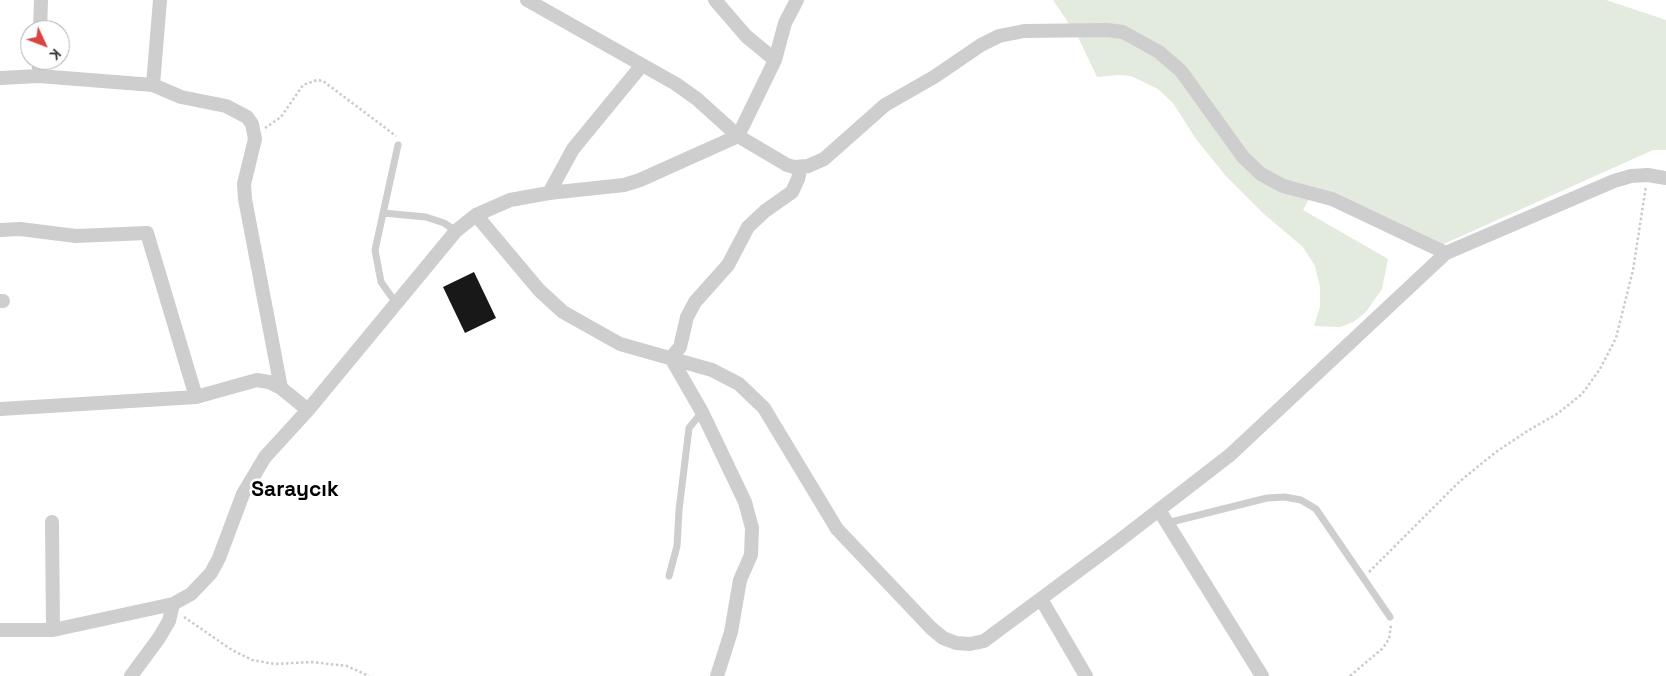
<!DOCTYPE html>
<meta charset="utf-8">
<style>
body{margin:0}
#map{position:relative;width:1666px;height:676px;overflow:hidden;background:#fff;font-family:"Space Grotesk",sans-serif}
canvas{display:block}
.north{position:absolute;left:20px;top:20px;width:50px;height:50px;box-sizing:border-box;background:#fff;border:1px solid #adadad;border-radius:50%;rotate:133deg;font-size:14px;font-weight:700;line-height:20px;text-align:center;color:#313131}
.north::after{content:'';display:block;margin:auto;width:18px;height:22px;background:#da4541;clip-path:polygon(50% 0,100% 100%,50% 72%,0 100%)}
</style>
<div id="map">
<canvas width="1666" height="676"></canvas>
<div class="north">K</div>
</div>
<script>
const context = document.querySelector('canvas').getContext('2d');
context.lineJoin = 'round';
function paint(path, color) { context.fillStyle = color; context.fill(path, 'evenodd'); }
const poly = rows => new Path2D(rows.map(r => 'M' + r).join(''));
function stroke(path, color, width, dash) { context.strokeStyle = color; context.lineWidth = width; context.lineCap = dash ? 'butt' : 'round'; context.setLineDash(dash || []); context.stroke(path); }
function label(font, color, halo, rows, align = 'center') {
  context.font = font + ' "Space Grotesk",sans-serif'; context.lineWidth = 5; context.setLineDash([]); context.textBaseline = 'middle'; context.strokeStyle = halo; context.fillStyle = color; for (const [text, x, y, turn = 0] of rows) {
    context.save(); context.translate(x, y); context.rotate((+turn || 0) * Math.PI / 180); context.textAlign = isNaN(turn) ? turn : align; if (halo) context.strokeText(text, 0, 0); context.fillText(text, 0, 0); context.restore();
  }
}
paint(poly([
 [1053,0,1606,0,1666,20,1666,150,1653,150,1428,251,1313,192,1303,210,1388,259,1382,289,1365,313,1353,322,1340,327,1314,326,1320,307,1320,287,1315,266,1303,247,1264,214,1225,175,1196,139,1173,103,1158,89,1131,76,1119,75,1097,77,1078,37]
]), '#e3eade');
paint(poly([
 [474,272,496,318,465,333,443,287]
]), '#181818');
stroke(poly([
 [265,128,281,117,303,85,317,80,323,81,396,136],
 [1369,572,1460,481,1496,452,1529,430,1557,414,1582,394,1600,369,1616,338,1633,270,1646,186],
 [184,617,232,650,252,660,275,664,311,662,347,666,369,676],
 [1350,676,1383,648,1389,639,1391,625]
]), '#cbcbcb', 2.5, [2.5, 2.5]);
stroke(poly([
 [383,213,426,217,444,223,456,231],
 [396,303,381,282,375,250,398,145],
 [1167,523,1267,498,1285,497,1301,500,1316,509,1390,617],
 [669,576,677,546,679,510,689,428,702,412]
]), '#cecece', 7);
stroke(poly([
 [527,0,676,84,697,99,738,136,787,165,794,167,808,166,824,159,885,105,934,77,981,45,999,36,1024,31,1107,30,1123,32,1159,52,1181,71,1243,157,1261,174,1283,186,1332,199,1446,253],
 [715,0,746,36,775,60],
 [40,30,41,0],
 [39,76,39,60],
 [0,78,39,76,153,85,181,97,226,106,247,117,252,124,255,139,244,184,245,199,281,388],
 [153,85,160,0],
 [549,193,573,149,642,65],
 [476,215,539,290,563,312,620,344,712,370,739,384,764,408,837,529,931,628,943,638,956,643,970,644,984,641,1120,540,1230,455,1446,253,1614,181,1631,176,1648,175,1666,178],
 [0,230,20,229,76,236,147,233,196,397],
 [0,301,3,301],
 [0,409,196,397,257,380,269,382,281,388,308,410],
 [1159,510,1262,676],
 [52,522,53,630],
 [1041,599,1086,676],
 [0,630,53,630,173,604],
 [131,676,159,638,169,621,173,604,191,594,211,573,219,558,243,494,265,457,308,410,456,231,476,215,510,200,549,193,624,185,640,180,738,136,775,60,785,23,797,0],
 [717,676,731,632,740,580,751,555,752,528,745,502,702,412,671,358,680,347,687,317,695,302,728,265,748,227,765,211,792,192,798,179,801,167]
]), '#cecece', 14);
label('bold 21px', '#000', '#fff', [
 ["Saraycık",295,490]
]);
</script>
